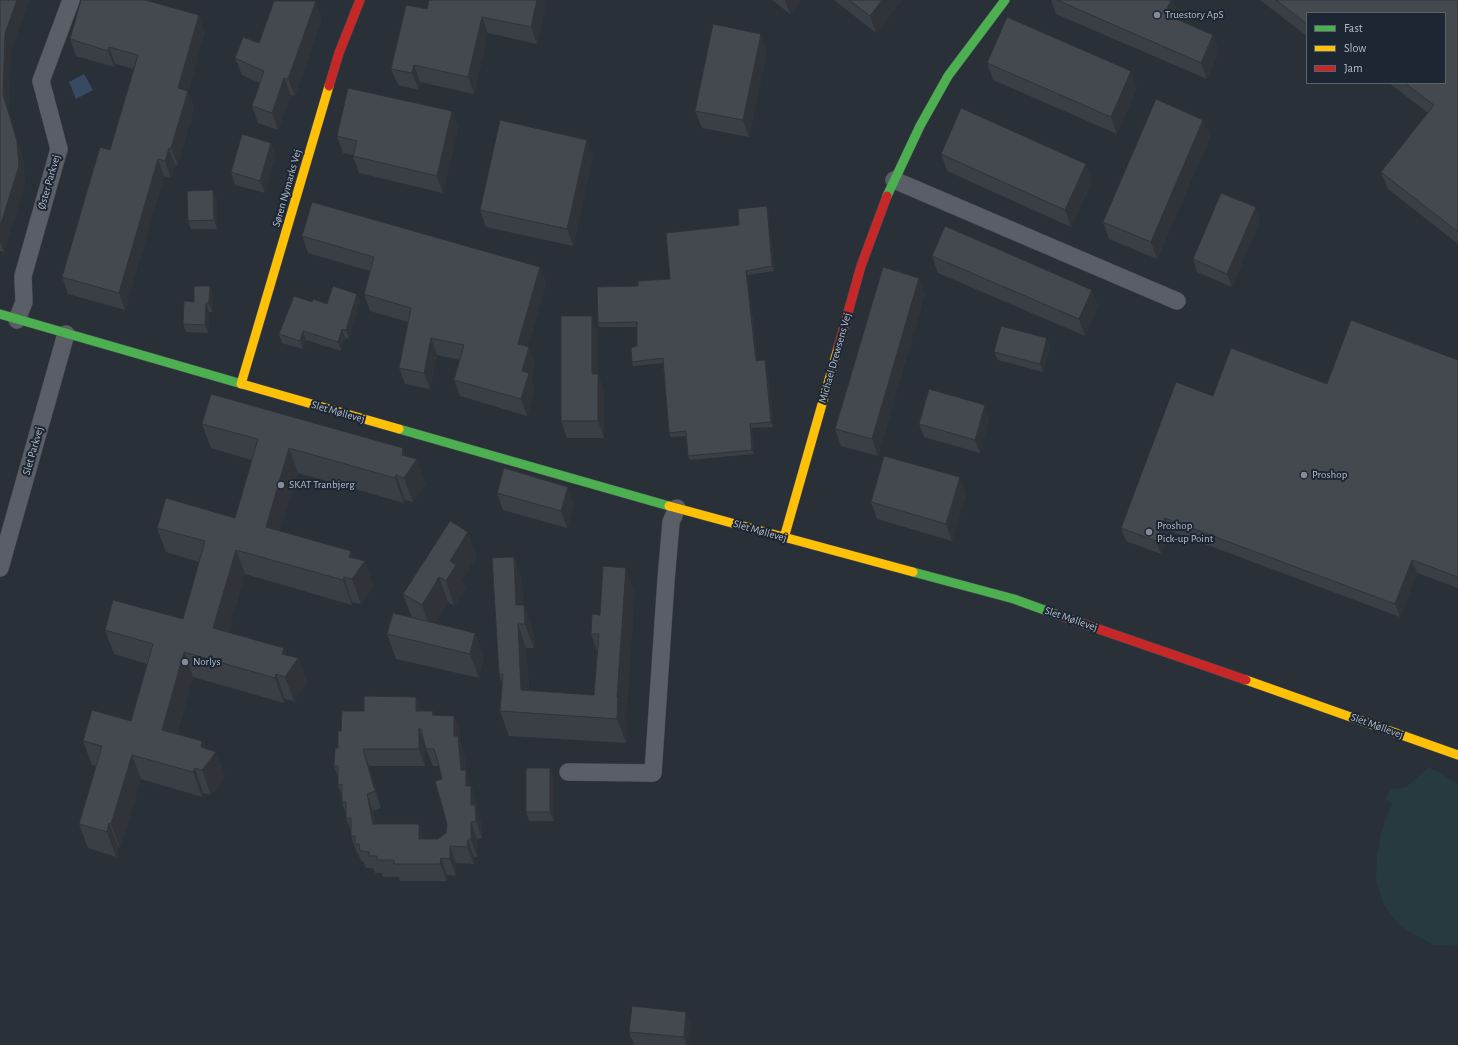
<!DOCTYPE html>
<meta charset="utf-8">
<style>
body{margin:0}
#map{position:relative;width:1458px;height:1045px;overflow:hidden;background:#2a3038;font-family:"Alegreya Sans",sans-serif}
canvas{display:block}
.legend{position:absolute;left:1306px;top:12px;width:140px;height:72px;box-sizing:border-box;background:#1d2633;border:1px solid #59626f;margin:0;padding:5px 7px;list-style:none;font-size:12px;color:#b4bcc9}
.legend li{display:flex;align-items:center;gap:8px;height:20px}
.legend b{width:20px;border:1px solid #59626f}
</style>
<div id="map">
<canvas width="1458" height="1045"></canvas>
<ul class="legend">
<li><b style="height:5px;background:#4caf50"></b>Fast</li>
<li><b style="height:5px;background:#ffc107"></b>Slow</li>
<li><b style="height:5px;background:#c62828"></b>Jam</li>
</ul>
</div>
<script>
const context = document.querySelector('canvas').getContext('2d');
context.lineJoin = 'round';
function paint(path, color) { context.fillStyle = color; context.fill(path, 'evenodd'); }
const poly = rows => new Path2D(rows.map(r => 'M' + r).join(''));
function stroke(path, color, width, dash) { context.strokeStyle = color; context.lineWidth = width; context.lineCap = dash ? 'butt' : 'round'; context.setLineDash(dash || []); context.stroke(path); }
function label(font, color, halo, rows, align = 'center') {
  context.font = font + ' "Alegreya Sans",sans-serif'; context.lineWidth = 4; context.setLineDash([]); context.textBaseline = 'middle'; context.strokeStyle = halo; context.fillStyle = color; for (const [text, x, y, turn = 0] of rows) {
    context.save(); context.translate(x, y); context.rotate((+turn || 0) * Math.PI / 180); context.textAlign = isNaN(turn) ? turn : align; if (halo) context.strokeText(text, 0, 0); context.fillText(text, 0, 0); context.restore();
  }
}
paint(poly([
 [1429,767,1458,784,1458,946,1433,945,1400,926,1383,904,1376,879,1377,855,1382,829,1392,803,1385,799,1391,789,1406,787]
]), '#273a3e');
paint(poly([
 [84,74,93,90,76,99,69,82]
]), '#384963');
const street = poly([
 [894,180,1177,301],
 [17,320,24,302,23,276,59,149,41,81,71,0],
 [0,568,66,334],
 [568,772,653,773,666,580,671,522,677,508]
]);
const fast = poly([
 [887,196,920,126,948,76,1005,0],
 [0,314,242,384],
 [399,429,669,506],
 [913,572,1014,599,1058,615]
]);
const slow = poly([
 [241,384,329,86],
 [242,384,399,429],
 [669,506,913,572],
 [784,538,838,348],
 [1246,680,1458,755]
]);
const jam = poly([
 [329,86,339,53,360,0],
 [838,348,861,266,887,196],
 [1058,615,1246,680]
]);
stroke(street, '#484c53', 18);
stroke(fast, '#484c53', 10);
stroke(slow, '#484c53', 10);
stroke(jam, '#484c53', 10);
stroke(street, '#5a5e66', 17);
stroke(fast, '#4caf50', 9);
stroke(slow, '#ffc107', 9);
stroke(jam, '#c62828', 9);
paint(poly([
 [0,0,11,51,9,111,23,158,25,183,4,252,0,251],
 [547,0,537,44,488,33,474,94,420,82,419,90,398,85,391,69,427,9],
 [772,0,801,0,790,14],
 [834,0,902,0,876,33],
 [1051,0,1173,0,1178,14,1176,19,1219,51,1207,79,1056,14],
 [1260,0,1458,0,1458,244,1388,189,1381,172,1428,113,1389,83,1445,83,1307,13,1307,36],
 [322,18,295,96,291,95,278,130,258,123,252,106,260,83,242,75,235,58,259,43],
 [205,32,188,92,194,108,178,165,175,165,171,178,164,176,125,310,68,294,62,277,110,150,134,69,115,64,114,67,76,56,70,39],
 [767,51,749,137,702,128,695,111],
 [987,63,1137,87,1117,134,993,80],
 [452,111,458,128,443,193,359,173,353,156,353,155,343,153,337,136],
 [1203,120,1210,137,1157,259,1109,239,1103,222],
 [941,154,1092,181,1071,227,947,171],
 [276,155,265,193,235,185,231,172],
 [593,157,573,246,486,227,480,210],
 [217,199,217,229,191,229,188,221],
 [767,206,768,210,774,271,748,275,757,361,767,365,773,427,752,428,754,454,690,460,688,456,686,436,671,437,669,433,663,363,633,366,632,362,637,346,637,327,599,327,598,323,638,286,670,279,739,225],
 [1256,207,1260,220,1232,287,1197,272,1193,259],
 [302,236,540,267,546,283,528,347,529,347,535,364,531,379,535,389,527,416,460,396,454,380,460,360,437,355,430,389,405,384,399,368,408,322,370,311,364,294,370,271,308,253],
 [932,256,1092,290,1098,306,1085,336,938,273],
 [210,286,213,295,212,312,209,312,208,333,186,332,183,324,194,302],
 [357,294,360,302,349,339,345,338,341,351,306,340,303,349,282,343,279,334,312,302,327,304],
 [925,294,878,456,841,446,835,429],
 [592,316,598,333,598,375,604,391,604,438,567,438,561,421],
 [1050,347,1043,372,998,360,994,352],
 [1458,360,1458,588,1417,573,1400,617,1170,531,1161,554,1126,541,1121,528,1213,396,1327,384],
 [989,418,980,453,924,437,919,424],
 [202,424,406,456,426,484,413,502,405,500,404,503,298,473,280,531,354,558,374,586,361,604,352,602,352,605,245,574,228,632,286,655,298,658,307,683,294,701,285,699,284,703,193,677,177,734,202,741,205,748,216,752,225,776,211,795,203,793,202,797,141,779,120,848,118,847,116,857,88,848,79,824,96,766,92,765,83,741,131,721,147,664,114,654,105,630,183,619,199,562,166,552,157,528,235,518,252,460,211,448],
 [497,493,574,504,567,528,503,510],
 [966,494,952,541,877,519,871,502],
 [477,556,462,580,465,589,454,606,448,602,435,623,475,633,484,657,479,678,396,659,387,634,412,618,403,594],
 [514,557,522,581,524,605,533,630,534,648,526,648,529,691,594,695,597,651,591,634,600,615,635,592,626,717,627,721,626,743,509,736,500,711,502,684,499,674],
 [422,711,433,711,434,715,454,716,460,733,460,741,464,753,466,771,477,803,477,810,481,822,482,838,477,839,477,857,474,857,474,864,456,863,456,876,447,875,447,881,400,881,399,877,383,877,382,873,375,873,373,868,366,868,363,861,361,861,358,853,357,853,351,836,351,831,346,818,346,814,342,802,342,796,338,785,338,777,334,766,341,731],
 [425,746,433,766,439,766,442,779,447,824,446,833,438,839,424,839,419,824,376,824,373,811,381,808,369,766,425,766],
 [554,777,554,821,529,821,526,812],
 [691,1024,689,1045,634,1045,629,1032]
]), '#3a3f45');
paint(poly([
 [17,0,30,0,11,51,9,111,23,158,25,183,4,252,0,242,0,227,5,34],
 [537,0,547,0,537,44,531,27],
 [785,0,801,0,790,14],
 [882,0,902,0,876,33,870,16],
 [1171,0,1173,0,1178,14,1171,31,1165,14],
 [316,1,322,18,295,96,288,79],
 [199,15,205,32,188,92,194,108,178,165,171,148,178,88],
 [482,17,488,33,474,94,468,77],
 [761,34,767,51,749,137,743,120],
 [1213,35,1219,51,1207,79,1201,63],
 [109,47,115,64,114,67,108,51],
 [414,65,420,82,419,90,412,73],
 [1131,71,1137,87,1117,134,1111,117],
 [284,78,291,95,278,130,272,113],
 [452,111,458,128,443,193,437,176],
 [1203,120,1210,137,1157,259,1151,242],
 [587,140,593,157,573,246,567,229],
 [271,143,276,155,265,193,260,181],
 [169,148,175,165,171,178,165,161],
 [158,159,164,176,125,310,119,293],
 [1086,164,1092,181,1071,227,1065,210],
 [213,190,217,199,217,229,214,220],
 [767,206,768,210,774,271,772,266],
 [1256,207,1260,220,1232,287,1227,274],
 [540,267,546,283,524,361,518,344],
 [746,271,748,275,757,365,756,361],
 [919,278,925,294,878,456,872,439],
 [210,286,213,295,212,312,209,303],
 [1092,290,1098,306,1085,336,1079,319],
 [357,294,360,302,349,339,346,330],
 [206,303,209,312,208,333,205,325],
 [592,316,598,333,598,375,604,391,604,438,598,421,592,374],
 [342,329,345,338,341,351,338,342],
 [303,331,306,340,303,349,300,341],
 [431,338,437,355,430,389,424,373],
 [1047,338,1050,347,1043,372,1040,364],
 [529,347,535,364,531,379,535,389,527,416,521,399,522,371],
 [765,360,767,365,773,427,771,422],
 [985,405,989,418,980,453,975,440],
 [750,424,752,428,754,454,752,450],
 [289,448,298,473,274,551,266,527],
 [403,448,411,468,417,459,426,484,413,502,404,478,402,455],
 [396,475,405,500,404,503,395,478],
 [960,477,966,494,952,541,946,524],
 [568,487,574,504,567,528,561,511],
 [1165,518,1170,531,1161,554,1156,541],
 [468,532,477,556,462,580,465,589,454,606,446,581,450,561],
 [236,550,245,574,222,653,213,628],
 [351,551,358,571,365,561,374,586,361,604,352,579,349,557],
 [514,557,522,581,524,605,533,630,534,648,525,624,516,605],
 [1412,560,1417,573,1400,617,1395,604],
 [626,568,635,592,626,717,627,721,626,743,617,719,617,697],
 [344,577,352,602,352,605,343,580],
 [439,577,448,602,431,630,422,605],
 [518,624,526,648,530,713,521,690],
 [475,633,484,657,479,678,470,654],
 [284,648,291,668,298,658,307,683,294,701,285,677,282,654],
 [184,652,193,677,171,754,162,730],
 [276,674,285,699,284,703,275,678],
 [416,697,422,713,416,711],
 [454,716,460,733,460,741,464,753,466,771,477,803,477,810,481,822,482,838,471,805,461,770,454,736],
 [419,729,425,746,425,766,419,749],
 [202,741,209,761,216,752,225,776,211,795,202,770,201,747],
 [363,749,369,766,381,808,375,791],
 [132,755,141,779,120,848,111,824],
 [195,768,203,793,202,797,193,772],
 [550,768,554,777,554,821,550,812],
 [367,794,373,811,379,841,373,824],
 [471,822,477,839,477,857,471,840],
 [109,823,118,847,116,857,107,832],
 [419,824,425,841,419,839],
 [468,840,474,857,474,864,467,847],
 [450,846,456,863,456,876,450,859],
 [441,858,447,875,447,881,440,864],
 [686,1012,691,1024,689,1045,686,1045,684,1037]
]), '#303338');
const building = poly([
 [0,0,17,0,5,34,3,94,17,141,19,166,0,227,0,0],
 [81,0,145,0,199,15,178,88,188,91,171,148,169,148,165,161,158,159,119,293,62,277,100,147,110,150,138,55,109,47,108,51,70,39,81,0],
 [429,0,537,0,531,27,482,17,468,77,414,65,412,73,391,69,406,5,427,9,429,0],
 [849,0,882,0,870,16,849,0],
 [1057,0,1171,0,1165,14,1213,35,1201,63,1057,0],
 [1276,0,1458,0,1458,232,1381,172,1434,105,1405,83,1445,83,1445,13,1307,13,1307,24,1276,0],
 [274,1,316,1,288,79,284,78,272,113,252,106,264,71,235,58,243,37,259,43,274,1],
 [1007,17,1131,71,1111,117,987,63,1007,17],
 [713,24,761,34,743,120,695,111,713,24],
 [348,88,452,111,437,176,353,156,357,141,337,136,348,88],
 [1156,99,1203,120,1151,242,1103,222,1156,99],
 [961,108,1086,164,1065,210,941,154,961,108],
 [500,120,587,140,567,229,480,210,500,120],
 [242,134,271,143,260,181,231,172,242,134],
 [213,190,214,220,188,221,187,191,213,190],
 [1221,193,1256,207,1227,274,1193,259,1221,193],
 [312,202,540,267,518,344,529,347,522,371,529,373,521,399,454,380,464,345,431,338,424,373,399,368,411,308,364,294,374,257,302,236,312,202],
 [767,206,772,266,746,271,756,361,765,360,771,422,750,424,752,450,688,456,686,431,669,433,663,358,632,362,631,348,637,346,637,322,598,323,597,287,638,286,638,281,670,279,666,233,739,225,738,209,767,206],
 [945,226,1092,290,1079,319,932,256,945,226],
 [883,267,919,278,872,439,835,429,883,267],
 [194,286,210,286,209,303,206,303,205,325,183,324,184,301,194,302,194,286],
 [333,286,357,294,346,330,342,329,338,342,303,331,300,341,279,334,294,296,312,302,313,299,327,304,333,286],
 [561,316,592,316,592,374,598,374,598,421,561,421,561,316],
 [1351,320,1458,360,1458,577,1412,560,1395,604,1165,518,1156,541,1121,528,1176,382,1213,396,1231,348,1327,384,1351,320],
 [1001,326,1047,338,1040,364,994,352,1001,326],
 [929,389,985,405,975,440,919,424,929,389],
 [211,394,403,448,402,455,417,459,404,478,396,475,395,478,289,448,266,527,351,551,349,557,365,561,352,579,344,577,343,580,236,550,213,628,284,648,282,654,298,658,285,677,276,674,275,678,184,652,162,730,202,741,201,747,216,752,202,770,195,768,193,772,132,755,111,824,109,823,107,832,79,824,102,746,83,741,92,710,131,721,153,644,105,630,113,600,183,619,205,541,157,528,166,498,235,518,258,439,202,424,211,394],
 [884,456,960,477,946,524,871,502,884,456],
 [504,468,568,487,561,511,497,493,504,468],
 [450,521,468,532,450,561,456,565,446,581,439,577,422,605,403,594,450,521],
 [514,557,516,605,524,605,525,624,518,624,521,690,594,695,599,634,591,634,592,614,600,615,603,566,626,568,617,697,618,697,617,719,500,711,503,674,499,674,492,558,514,557],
 [393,613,475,633,470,654,387,634,393,613],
 [364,696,416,697,416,711,433,711,432,715,454,716,454,736,458,736,461,770,466,770,466,786,471,786,471,805,475,805,476,821,471,822,471,840,468,840,467,847,450,846,450,859,441,858,440,864,394,864,394,860,377,860,377,856,369,856,369,852,360,851,359,844,355,844,355,836,351,836,351,818,346,818,346,802,342,802,342,784,338,785,338,766,334,766,335,748,338,748,338,731,341,731,342,711,364,711,364,696],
 [419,729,421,729,426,749,434,749,437,758,442,779,435,781,447,824,446,833,438,839,419,839,419,824,373,824,367,794,375,791,363,749,419,749,419,729],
 [526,768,550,768,550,812,526,812,526,768],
 [632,1006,686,1012,684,1037,629,1032,632,1006]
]);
paint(building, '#444950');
stroke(building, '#303338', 1);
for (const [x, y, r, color] of [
 [1157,15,4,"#848b96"],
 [1304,475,4,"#848b96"],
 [281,485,4,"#848b96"],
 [1149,532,4,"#848b96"],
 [185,662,4,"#848b96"]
]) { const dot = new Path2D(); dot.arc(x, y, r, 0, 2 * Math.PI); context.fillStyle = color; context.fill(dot); stroke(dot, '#1d2633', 1.5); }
label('11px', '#b4bcc9', '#1d2633', [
 ["Truestory ApS",1165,15],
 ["Proshop",1312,475],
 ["SKAT Tranbjerg",289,485],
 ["Proshop",1157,526],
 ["Pick-up Point",1157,539],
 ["Norlys",193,662]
], 'left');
label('11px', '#b4bcc9', '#1d2633', [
 ["Øster Parkvej",49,182,-74],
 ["Søren Nymarks Vej",287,188,-74],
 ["Michael Drewsens Vej",835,358,-74],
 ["Slet Møllevej",338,412,16],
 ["Slet Parkvej",33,451,-74],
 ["Slet Møllevej",760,531,16],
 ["Slet Møllevej",1071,619,19],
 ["Slet Møllevej",1377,726,20]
]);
</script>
